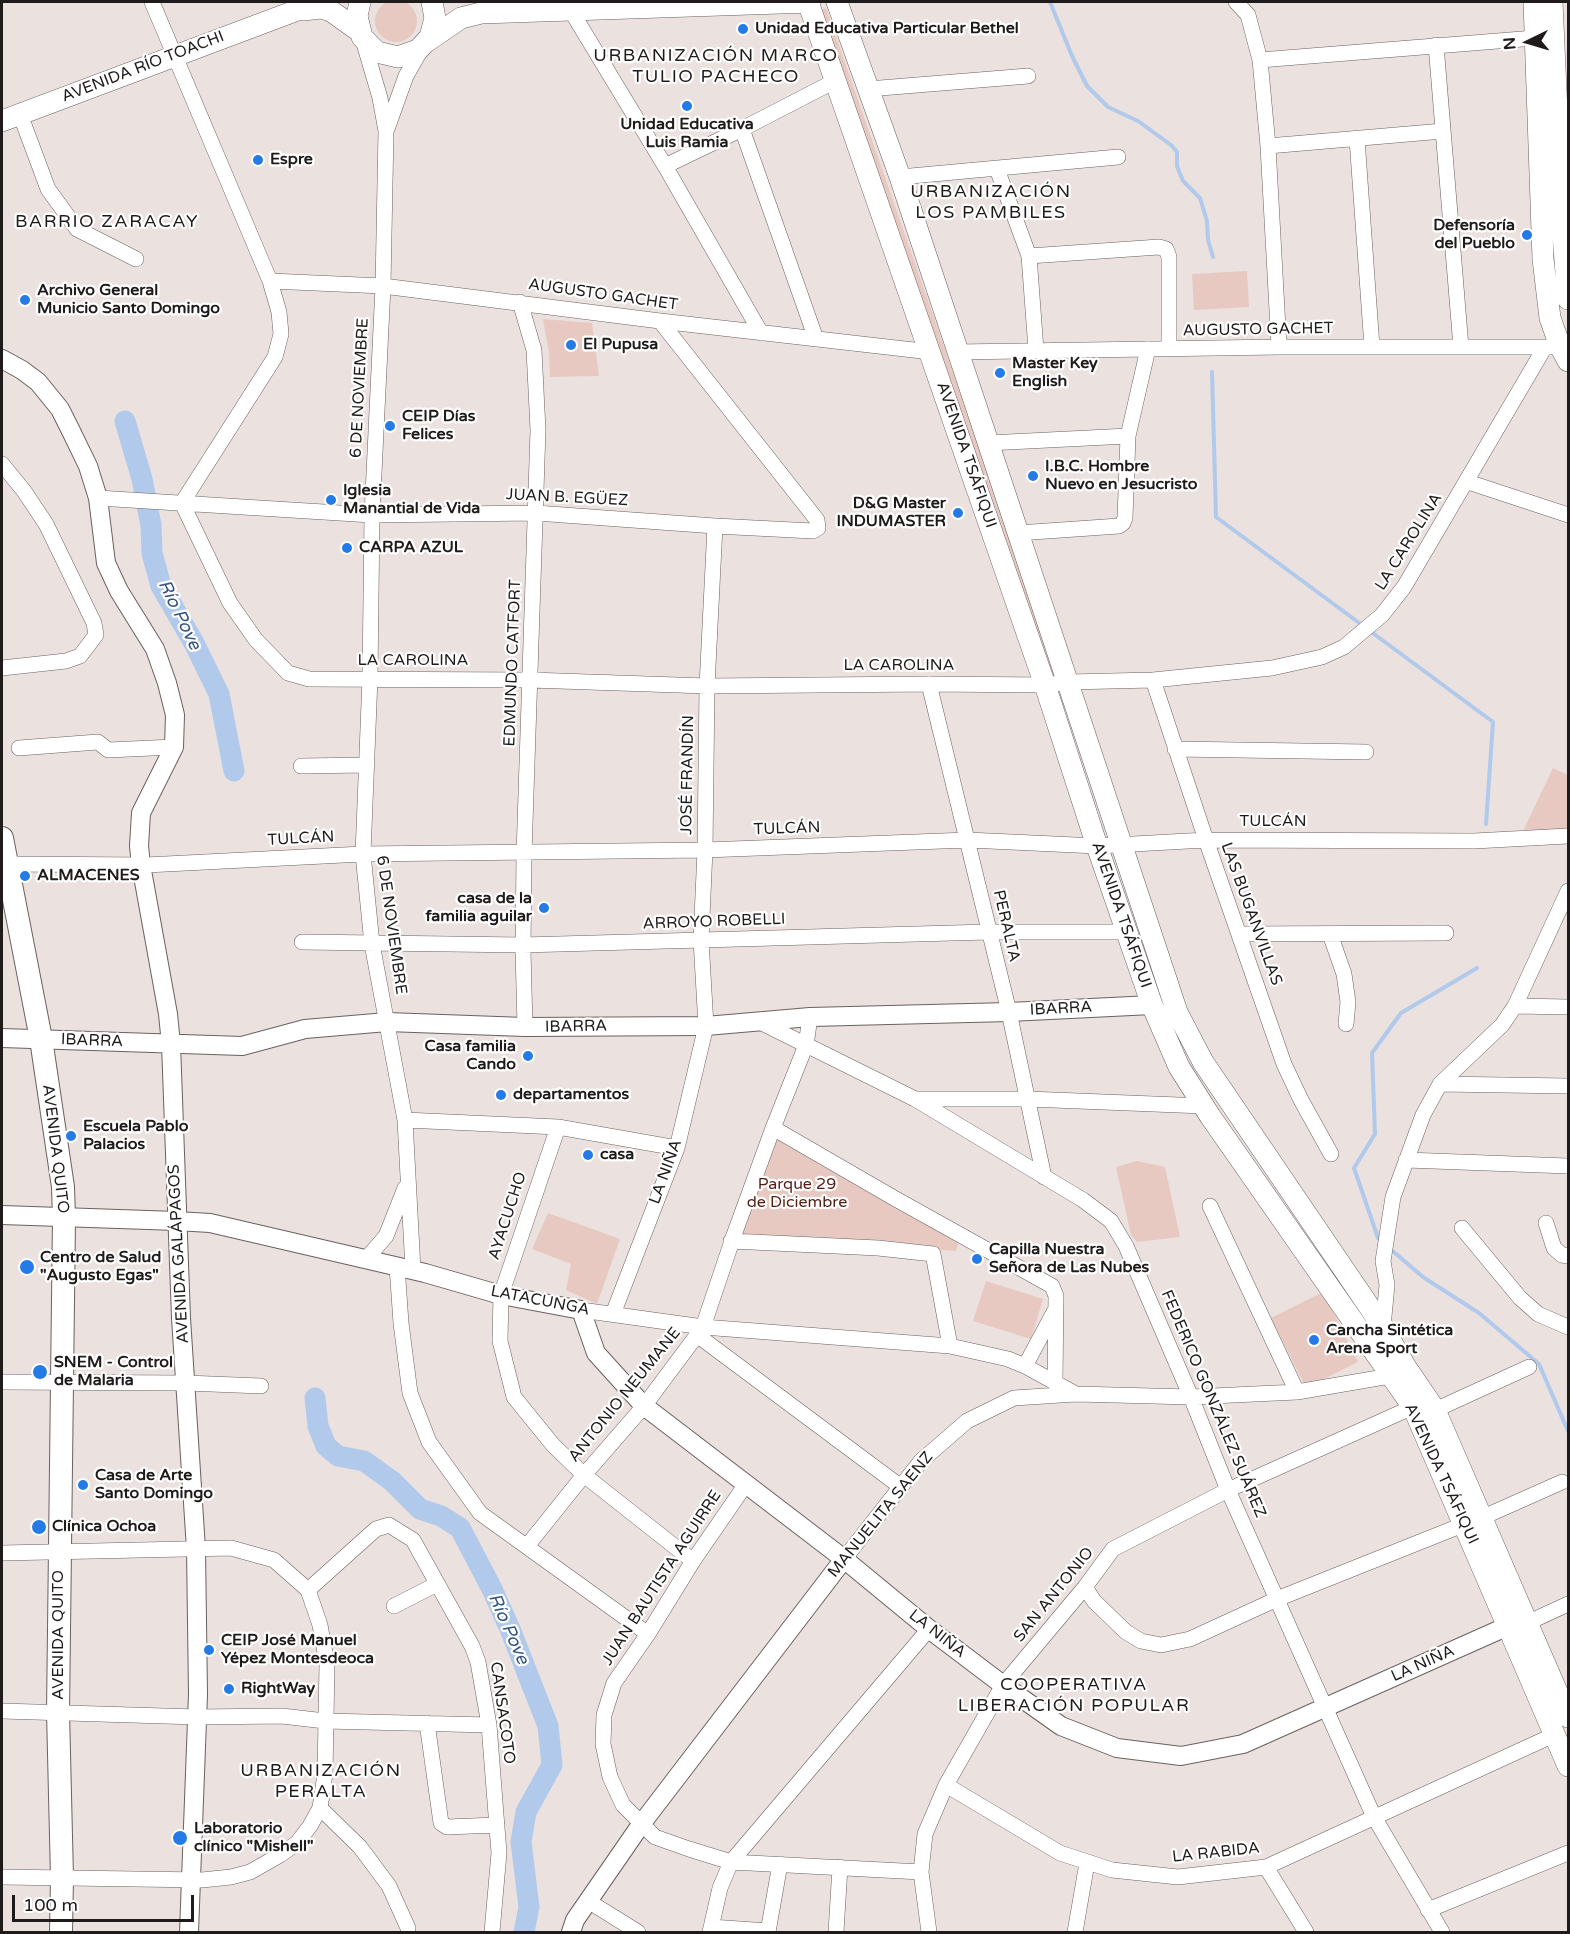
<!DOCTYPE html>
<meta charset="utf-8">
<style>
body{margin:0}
#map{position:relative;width:1570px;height:1934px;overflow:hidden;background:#ebe1de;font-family:"Varela Round",sans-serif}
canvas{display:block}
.frame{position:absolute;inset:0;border:3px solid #1e1b1a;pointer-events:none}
.north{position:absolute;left:1498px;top:12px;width:60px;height:60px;-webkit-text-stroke:4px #fff;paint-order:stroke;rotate:265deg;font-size:16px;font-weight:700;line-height:24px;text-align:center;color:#1e1b1a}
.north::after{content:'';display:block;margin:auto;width:21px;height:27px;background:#1e1b1a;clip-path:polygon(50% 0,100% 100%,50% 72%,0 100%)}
.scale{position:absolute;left:12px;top:1895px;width:182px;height:27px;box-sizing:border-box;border:3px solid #1e1b1a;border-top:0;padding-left:8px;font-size:18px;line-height:21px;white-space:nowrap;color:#1e1b1a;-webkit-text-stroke:4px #fff;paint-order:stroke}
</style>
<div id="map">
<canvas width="1570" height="1934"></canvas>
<div class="frame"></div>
<div class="north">N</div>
<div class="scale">100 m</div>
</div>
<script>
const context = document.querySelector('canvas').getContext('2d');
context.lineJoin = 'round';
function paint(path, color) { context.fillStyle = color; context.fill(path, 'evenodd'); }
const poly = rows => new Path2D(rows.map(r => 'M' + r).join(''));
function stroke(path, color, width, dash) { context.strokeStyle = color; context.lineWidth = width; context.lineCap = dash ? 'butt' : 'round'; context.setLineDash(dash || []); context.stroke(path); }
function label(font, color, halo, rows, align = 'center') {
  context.font = font + ' "Varela Round",sans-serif'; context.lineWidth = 4.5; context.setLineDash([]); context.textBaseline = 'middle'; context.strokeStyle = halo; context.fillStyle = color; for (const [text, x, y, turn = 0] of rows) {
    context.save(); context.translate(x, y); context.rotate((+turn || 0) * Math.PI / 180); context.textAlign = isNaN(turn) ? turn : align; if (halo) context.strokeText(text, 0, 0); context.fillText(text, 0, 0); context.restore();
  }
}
paint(poly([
 '375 21a21 21 0 1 1 42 0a21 21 0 1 1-42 0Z',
 [826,8,949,361,1058,677,1052,679,822,10],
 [1247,271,1249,307,1194,310,1192,274],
 [543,319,592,323,599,376,550,377,549,353],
 [1553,768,1568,775,1568,829,1523,831],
 [773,1128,961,1234,956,1251,734,1235],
 [1137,1161,1165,1167,1180,1237,1137,1242,1131,1235,1116,1167],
 [548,1213,620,1239,597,1304,566,1290,571,1264,532,1249],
 [986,1281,1043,1299,1031,1339,973,1321],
 [1323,1292,1358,1362,1306,1388,1271,1318]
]), '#e7c9c2');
stroke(poly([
 [1050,2,1072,56,1087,86,1108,107,1138,121,1171,145,1177,152,1177,166,1183,181,1200,198,1207,221,1208,240,1213,257],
 [1212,372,1216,517,1362,625],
 [1370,631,1493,722,1486,824],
 [1383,1242,1378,1238,1354,1168,1375,1134,1372,1053,1401,1013,1477,968],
 [1388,1247,1423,1277,1479,1313,1539,1364,1568,1431]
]), '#b1c9eb', 4);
stroke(poly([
 [125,421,142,479,151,525,152,553,161,586,194,643,219,694,234,771],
 [315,1398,318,1426,326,1446,338,1456,364,1461,392,1481,420,1509,441,1516,460,1528,492,1589,510,1629,548,1726,552,1765,526,1812,521,1842,529,1907,524,1932]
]), '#b1c9eb', 21);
const minor = poly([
 [152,2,270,281,279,312,281,334,275,357,182,503],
 [1236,2,1248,15,1260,60,1268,146,1279,347],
 [570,9,665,166,761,333],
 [363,40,380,98,386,131,383,286,372,515,370,678,363,854,372,944,405,1120,413,1270],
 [1436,45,1461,347],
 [1260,60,1535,38],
 [868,89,1028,76],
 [20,114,48,189,77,229,136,259],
 [387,129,406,76,423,46],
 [742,129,816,339],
 [1357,139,1372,347],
 [1268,146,1443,131],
 [665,166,742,129,835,81],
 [997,169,1029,256,1036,350],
 [900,177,1118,157],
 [1029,256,1159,247,1166,249,1169,257,1169,349],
 [270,281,383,286,660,321,931,352],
 [520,302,534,350,538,430,524,854,523,950,525,1027],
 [957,352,1279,347,1551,347],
 [988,443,1128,436],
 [2,464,24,491,46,524,94,623,96,635,80,656,66,661,2,668],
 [1468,482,1568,515],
 [98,498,372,515,536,513,715,526,813,531,818,528,817,520,660,321],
 [182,503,230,603,256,640,288,673,309,679,530,680,707,686,929,684,1045,685,1069,682,1153,680,1272,668,1322,657,1344,647,1382,615,1404,587,1545,347],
 [1018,533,1119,526,1123,523,1125,518,1128,436,1148,349],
 [1153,680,1206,840,1284,1064,1301,1100,1331,1154],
 [929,684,1009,1012,1044,1177],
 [19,748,98,742,108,750,174,747],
 [1175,749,1366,752],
 [301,766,366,765],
 [6,864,146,865,363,854,705,850,968,840,1097,846,1206,840,1474,841,1568,836],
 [1240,934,1446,933],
 [1330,934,1344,974,1348,1002,1346,1024],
 [302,942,523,945,988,932,1126,932],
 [1515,1006,1568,1007],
 [758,1021,915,1099,1083,1200,1111,1221,1126,1246,1191,1397,1228,1490,1374,1817,1442,1932],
 [1440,1084,1568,1086],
 [915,1099,1028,1099,1204,1106],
 [405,1120,558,1127,677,1148],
 [558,1127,501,1295,500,1341,514,1397,553,1445,584,1475,693,1561],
 [773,1128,894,1198,1052,1286,1056,1296,1055,1382],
 [1406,1160,1568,1166],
 [1210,1206,1297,1392],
 [1546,1223,1554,1248,1562,1255,1568,1256],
 [1462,1228,1520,1298,1538,1314,1568,1327],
 [731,1241,878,1248,933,1254,950,1346],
 [367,1258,386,1236,405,1188],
 [397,1266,401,1323,410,1393,429,1442,480,1513,648,1634],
 [581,1310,703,1327,950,1346,1008,1359,1025,1366,1076,1394],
 [613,1314,677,1148,706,1026,701,940,705,850,707,686,715,526],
 [1383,1327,1387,1285,1383,1261,1393,1197,1423,1115,1440,1084,1502,1025,1515,1006,1568,891],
 [697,1335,901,1487],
 [1025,1366,1054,1312],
 [2,1382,186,1383,261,1386],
 [1435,1410,1529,1367],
 [746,1484,693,1561,648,1634,614,1683,604,1715,603,1744,610,1777,623,1805,655,1837,689,1849,731,1862,921,1872],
 [1481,1518,1562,1482],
 [527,1546,584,1475,644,1406,703,1327,734,1235,773,1128,806,1045,810,1017],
 [2,1553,231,1548,274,1560,308,1590,320,1625,327,1664,325,1774,320,1808,310,1826,297,1843,280,1855,250,1872,231,1877,202,1880,2,1877],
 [844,1559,921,1461,967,1421,1014,1398,1076,1394,1191,1397,1297,1392,1390,1376],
 [1085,1587,1094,1601,1126,1632,1141,1641,1161,1645,1190,1639,1277,1599,1465,1524],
 [308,1590,376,1529,389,1525,413,1540,472,1646,478,1662,489,1725,499,1853,492,1932],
 [394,1606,437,1584],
 [1527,1623,1568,1604],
 [2,1711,197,1717,282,1716,325,1721,489,1725],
 [427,1723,441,1823,447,1827,497,1825],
 [946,1785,1060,1853,1112,1870,1178,1877,1266,1867,1556,1734],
 [320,1808,360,1847,389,1886,408,1928],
 [1266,1867,1306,1932],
 [588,1901,638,1932],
 [1428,1910,1568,1853],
 [711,1927,768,1931],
 [710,1932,720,1888,731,1862,929,1629],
 [768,1932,780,1864],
 [836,1932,840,1867],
 [929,1932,921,1872,925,1834,946,1785,1003,1685,1085,1587,1113,1549,1228,1490,1413,1407],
 [1075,1932,1087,1863]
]);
const tertiary = poly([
 [2,359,22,370,38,382,60,409,71,431,88,466,98,498,106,563,119,591,155,649,167,683,175,715,174,747,141,813,139,846,141,865,168,1014,171,1044,181,1318,196,1549,198,1694,189,1932],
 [2,1038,242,1046,305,1029,387,1022,525,1027,706,1026,810,1017,1009,1012,1152,1005],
 [2,1215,177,1221,210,1223,425,1273,501,1295,581,1310,596,1353,644,1406,844,1559,929,1629,1003,1685,1061,1726,1117,1748,1181,1756,1243,1744,1508,1626],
 [571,1932,575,1920,642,1823,844,1559]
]);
const secondary = poly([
 [360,2,357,16,362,37,377,52,398,57,418,50,430,37,435,18,432,2],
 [808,2,1045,685,1097,846,1152,1005,1179,1067,1210,1116,1413,1407,1568,1766],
 [837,2,900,177,1177,1012,1203,1062,1383,1327,1405,1366,1435,1410,1568,1717],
 [1534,2,1543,259,1550,318,1560,346,1568,361],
 [1552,2,1562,222,1568,299],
 [303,10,321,8,331,11,359,31],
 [426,42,461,18,481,13,810,2],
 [2,121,319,2]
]);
const primary = poly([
 [2,838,41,1039,63,1187,64,1218,58,1712,62,1878,61,1932]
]);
stroke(minor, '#6a6260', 16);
stroke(tertiary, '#6a6260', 20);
stroke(secondary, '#6a6260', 22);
stroke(primary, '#6a6260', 24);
stroke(minor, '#fff', 15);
stroke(tertiary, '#fff', 18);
stroke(secondary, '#fff', 21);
stroke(primary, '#fff', 22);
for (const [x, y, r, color] of [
 [743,29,6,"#247be5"],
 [687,106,6,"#247be5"],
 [258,160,6,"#247be5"],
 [1527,235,6,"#247be5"],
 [25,300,6,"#247be5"],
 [571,345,6,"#247be5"],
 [1000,373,6,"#247be5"],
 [390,426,6,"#247be5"],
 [1033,476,6,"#247be5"],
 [331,500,6,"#247be5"],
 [958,513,6,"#247be5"],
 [347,548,6,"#247be5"],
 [25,876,6,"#247be5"],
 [544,908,6,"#247be5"],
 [528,1056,6,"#247be5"],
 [501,1095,6,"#247be5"],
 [71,1136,6,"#247be5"],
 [588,1155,6,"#247be5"],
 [977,1259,6,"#247be5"],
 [27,1267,8,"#247be5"],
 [1314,1340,6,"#247be5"],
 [40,1372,8,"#247be5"],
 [83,1485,6,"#247be5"],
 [39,1527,8,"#247be5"],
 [209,1650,6,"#247be5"],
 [229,1689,6,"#247be5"],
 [180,1838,8,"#247be5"]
]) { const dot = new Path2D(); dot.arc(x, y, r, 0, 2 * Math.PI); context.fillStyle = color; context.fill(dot); stroke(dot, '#fff', 2); }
label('bold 16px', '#1e1b1a', '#fff', [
 ["Unidad Educativa Particular Bethel",755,29],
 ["Unidad Educativa",687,125,"center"],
 ["Luis Ramia",687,143,"center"],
 ["Espre",270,160],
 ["Defensoría",1515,226,"right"],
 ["del Pueblo",1515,244,"right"],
 ["Archivo General",37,291],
 ["Municio Santo Domingo",37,309],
 ["El Pupusa",583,345],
 ["Master Key",1012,364],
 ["English",1012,382],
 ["CEIP Días",402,417],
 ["Felices",402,435],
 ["I.B.C. Hombre",1045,467],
 ["Nuevo en Jesucristo",1045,485],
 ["Iglesia",343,491],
 ["Manantial de Vida",343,509],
 ["D&G Master",946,504,"right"],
 ["INDUMASTER",946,522,"right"],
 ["CARPA AZUL",359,548],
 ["ALMACENES",37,876],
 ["casa de la",532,899,"right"],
 ["familia aguilar",532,917,"right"],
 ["Casa familia",516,1047,"right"],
 ["Cando",516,1065,"right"],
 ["departamentos",513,1095],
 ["Escuela Pablo",83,1127],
 ["Palacios",83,1145],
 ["casa",600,1155],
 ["Capilla Nuestra",989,1250],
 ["Señora de Las Nubes",989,1268],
 ["Centro de Salud",40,1258],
 ["\"Augusto Egas\"",40,1276],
 ["Cancha Sintética",1326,1331],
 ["Arena Sport",1326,1349],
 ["SNEM - Control",54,1363],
 ["de Malaria",54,1381],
 ["Casa de Arte",95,1476],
 ["Santo Domingo",95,1494],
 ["Clínica Ochoa",52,1527],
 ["CEIP José Manuel",221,1641],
 ["Yépez Montesdeoca",221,1659],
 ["RightWay",241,1689],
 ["Laboratorio",194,1829],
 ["clínico \"Mishell\"",194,1847]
], 'left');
label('16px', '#1e1b1a', '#fff', [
 ["AVENIDA RÍO TOACHI",143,67,-21],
 ["AUGUSTO GACHET",603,295,8],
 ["AUGUSTO GACHET",1258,330,-1],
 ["6 DE NOVIEMBRE",360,388,-87],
 ["AVENIDA TSÁFIQUI",966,455,71],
 ["JUAN B. EGÜEZ",567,498,3],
 ["LA CAROLINA",1409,542,-58],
 ["LA CAROLINA",413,661],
 ["EDMUNDO CATFORT",513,663,-88],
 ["LA CAROLINA",899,666],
 ["JOSÉ FRANDÍN",688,775,-89],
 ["TULCÁN",1273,822],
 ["TULCÁN",787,829,-2],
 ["TULCÁN",301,839,-3],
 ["LAS BUGANVILLAS",1251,914,70],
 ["AVENIDA TSÁFIQUI",1121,915,71],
 ["ARROYO ROBELLI",714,922,-2],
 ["6 DE NOVIEMBRE",391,925,82],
 ["PERALTA",1006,926,77],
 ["IBARRA",1061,1009,-3],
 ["IBARRA",576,1027,-1],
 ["IBARRA",92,1041,2],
 ["AVENIDA QUITO",55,1149,83],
 ["LA NIÑA",666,1172,-70],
 ["AYACUCHO",508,1216,-72],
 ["AVENIDA GALÁPAGOS",179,1254,-93],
 ["LATACUNGA",540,1301,11],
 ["ANTONIO NEUMANE",625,1395,-51],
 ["FEDERICO GONZÁLEZ SUÁREZ",1213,1404,67],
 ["AVENIDA TSÁFIQUI",1441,1474,65],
 ["MANUELITA SAENZ",881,1515,-51],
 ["JUAN BAUTISTA AGUIRRE",662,1578,-57],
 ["SAN ANTONIO",1054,1595,-51],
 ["LA NIÑA",937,1634,38],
 ["AVENIDA QUITO",59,1635,-90],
 ["LA NIÑA",1423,1664,-24],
 ["CANSACOTO",502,1713,82],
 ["LA RABIDA",1216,1853,-6]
]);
label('16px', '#541d12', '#fff', [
 ["Parque 29",797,1185],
 ["de Diciembre",797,1203]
]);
context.letterSpacing = '1.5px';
label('18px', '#1e1b1a', '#fff', [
 ["URBANIZACIÓN MARCO",716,56],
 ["TULIO PACHECO",716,77],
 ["URBANIZACIÓN",991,192],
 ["LOS PAMBILES",991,213],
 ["BARRIO ZARACAY",107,222],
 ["COOPERATIVA",1074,1685],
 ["LIBERACIÓN POPULAR",1074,1706],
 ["URBANIZACIÓN",321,1771],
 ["PERALTA",321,1792]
]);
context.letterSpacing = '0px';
label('italic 18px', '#345683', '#fff', [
 ["Río Pove",179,615,64],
 ["Río Pove",508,1629,66]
]);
</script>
